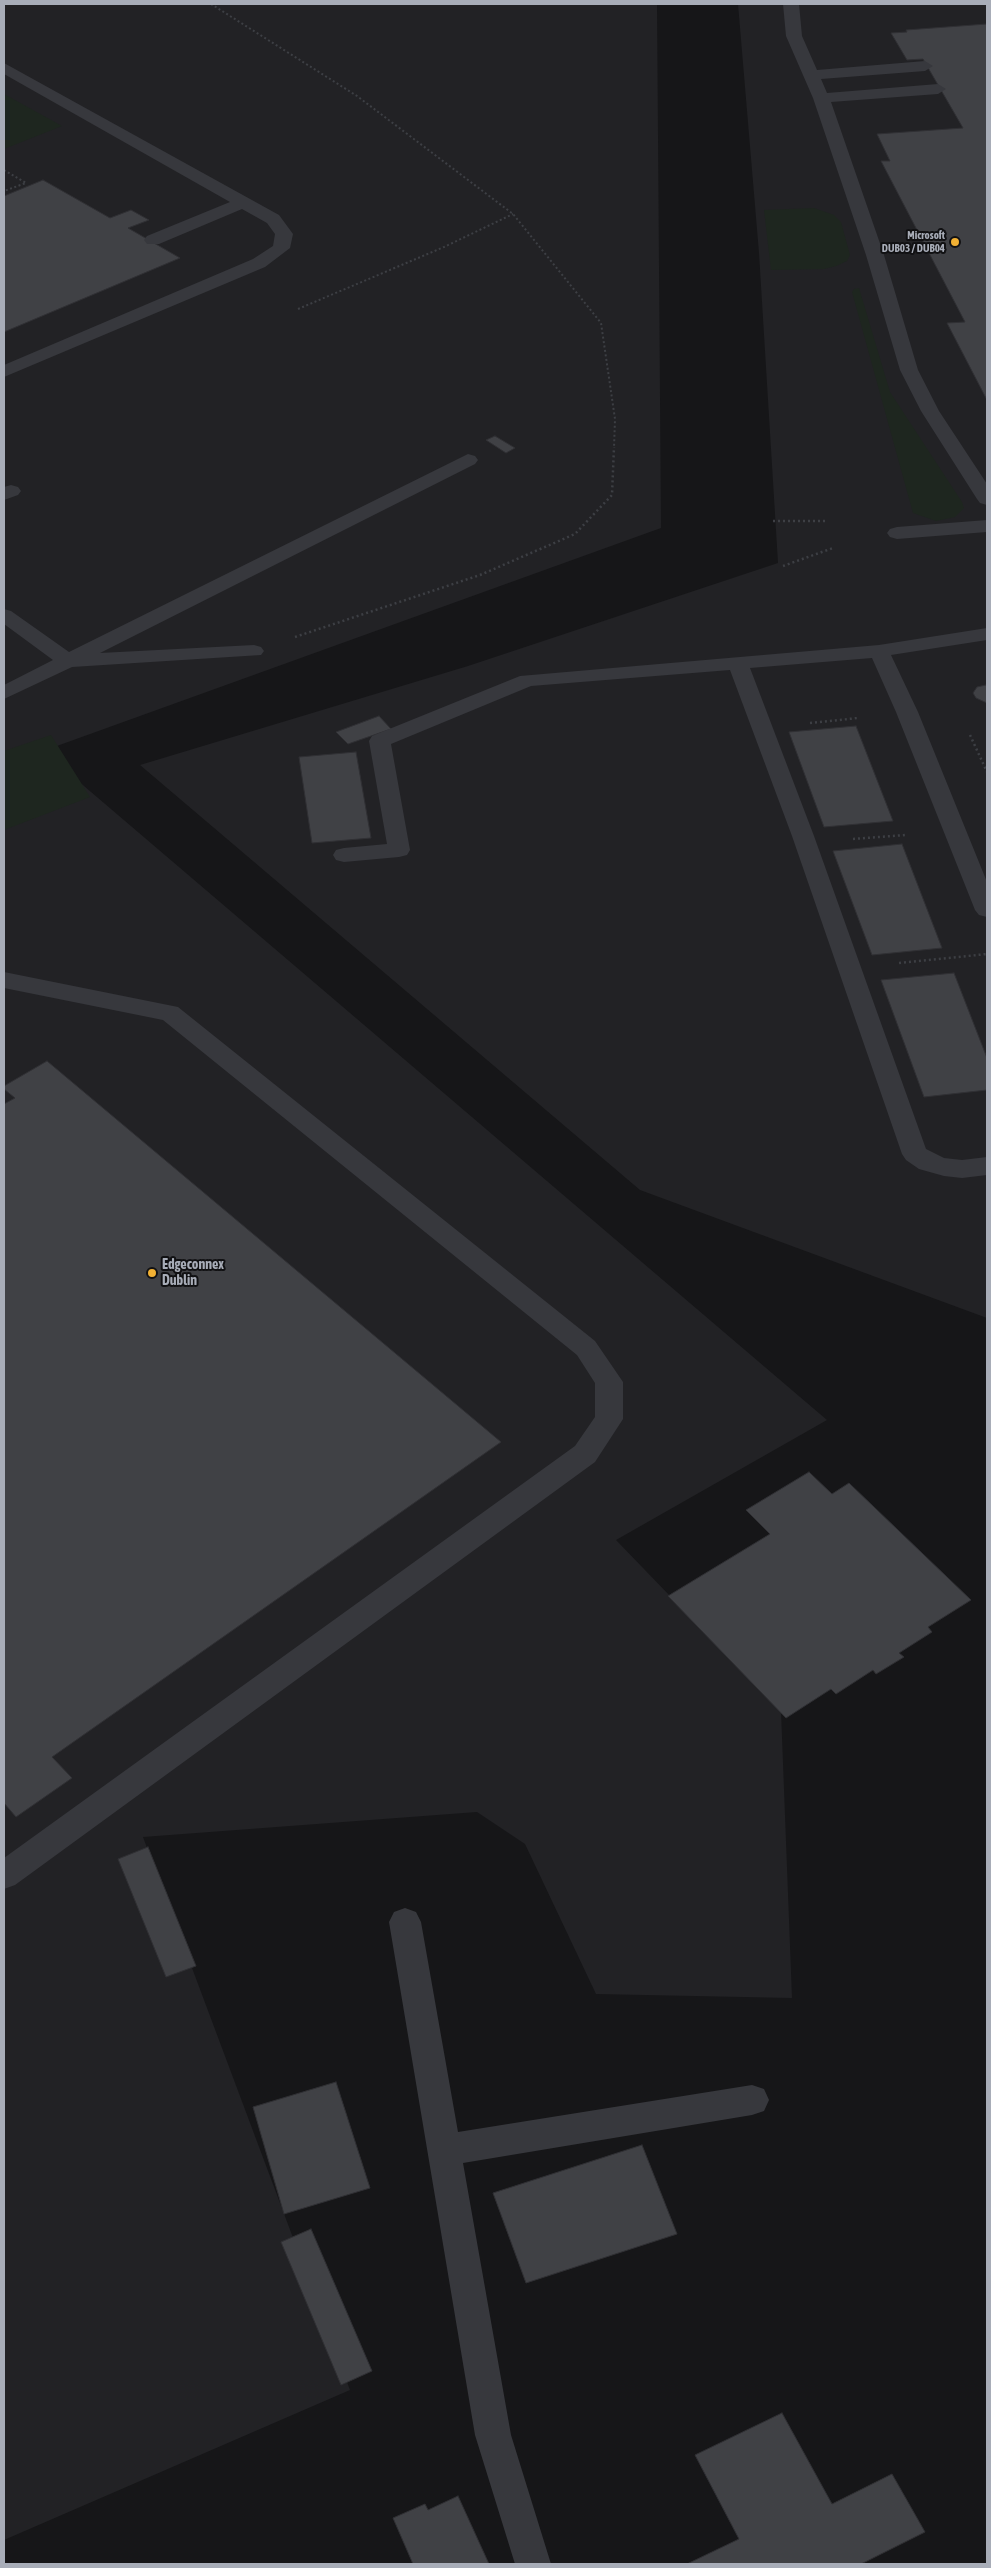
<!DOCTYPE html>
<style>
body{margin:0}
#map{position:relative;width:991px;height:2568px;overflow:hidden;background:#161618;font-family:"Asap Condensed",sans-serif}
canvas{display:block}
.frame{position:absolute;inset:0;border:5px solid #a8adb8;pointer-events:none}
</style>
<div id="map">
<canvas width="991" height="2568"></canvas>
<div class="frame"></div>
</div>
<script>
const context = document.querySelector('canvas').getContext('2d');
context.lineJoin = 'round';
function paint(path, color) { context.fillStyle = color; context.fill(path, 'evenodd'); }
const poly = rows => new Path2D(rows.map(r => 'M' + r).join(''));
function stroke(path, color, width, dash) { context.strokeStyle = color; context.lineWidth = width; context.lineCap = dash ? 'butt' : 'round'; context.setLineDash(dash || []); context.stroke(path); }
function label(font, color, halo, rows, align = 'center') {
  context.font = font + ' "Asap Condensed",sans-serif'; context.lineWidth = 4; context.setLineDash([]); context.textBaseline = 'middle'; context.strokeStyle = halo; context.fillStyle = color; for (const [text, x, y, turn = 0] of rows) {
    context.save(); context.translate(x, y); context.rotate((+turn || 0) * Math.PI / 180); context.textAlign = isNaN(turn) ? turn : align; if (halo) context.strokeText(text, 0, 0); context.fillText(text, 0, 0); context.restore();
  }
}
paint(poly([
 [4,4,657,4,661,528,43,751,827,1420,616,1540,781,1711,792,1998,596,1994,525,1844,477,1812,143,1837,350,2390,4,2540],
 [738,4,987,4,987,1318,640,1190,140,765,468,666,778,563,759,253]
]), '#222225');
paint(poly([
 [4,94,62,126,4,149],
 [814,208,834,215,841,222,850,255,847,261,836,266,824,269,771,270,764,210],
 [859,288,890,392,962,502,964,508,955,517,936,521,913,513,852,292,854,289],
 [51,735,90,797,4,830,4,751]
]), '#1e261f');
const building = poly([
 [987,24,987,400,947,323,965,322,881,161,890,161,877,134,963,128,923,59,907,60,891,33,907,32,906,30,987,24],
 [43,180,110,218,131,210,149,220,128,228,180,258,4,332,4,196,43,180],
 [495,436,515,448,506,453,486,440,495,436],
 [986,685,987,685,987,703,976,698,973,693,977,687,986,685],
 [379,716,391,729,348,744,336,732,379,716],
 [856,726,893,821,824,827,789,732,856,726],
 [356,752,371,838,312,843,299,757,356,752],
 [902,844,942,948,872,955,833,851,902,844],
 [954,973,987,1058,987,1090,924,1097,881,980,954,973],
 [47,1061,501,1442,52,1757,72,1778,16,1817,4,1803,4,1104,15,1098,4,1089,4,1086,47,1061],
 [809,1472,832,1494,849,1483,971,1600,928,1627,932,1632,899,1653,904,1657,876,1674,873,1670,836,1694,831,1689,786,1718,668,1596,770,1534,746,1510,809,1472],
 [148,1847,196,1966,166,1977,118,1859,148,1847],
 [336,2082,370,2188,284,2214,253,2107,336,2082],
 [642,2145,677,2234,526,2283,493,2193,642,2145],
 [311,2229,372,2371,341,2385,281,2242,311,2229],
 [782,2413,832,2504,892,2474,925,2532,861,2564,687,2564,739,2539,695,2455,782,2413],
 [458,2496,489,2564,413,2564,393,2518,425,2504,428,2510,458,2496]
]);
paint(building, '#404145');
stroke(building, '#303034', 1);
stroke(poly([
 [211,4,357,96,513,214,601,323,615,419,614,448],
 [4,170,26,183,4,191],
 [298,309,444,247,513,214]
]), '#3d3f44', 2, [2, 2.5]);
stroke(poly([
 [773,521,826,521],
 [783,566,833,548],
 [295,637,480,575,575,534,612,495,614,447],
 [810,723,858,718],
 [970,735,987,772],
 [853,839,905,835],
 [899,963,987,954]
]), '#3d3f44', 2.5, [2, 3]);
paint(poly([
 [783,4,799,4,802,36,817,70,925,61,933,66,925,71,821,79,827,93,938,84,946,89,938,94,831,102,884,255,918,370,939,411,987,484,987,505,980,503,977,499,921,411,900,370,866,255,813,98,786,36,783,4],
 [4,63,279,215,293,234,290,248,265,267,4,377,4,365,253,259,273,246,275,234,267,223,242,209,159,244,147,244,144,240,147,236,230,202,4,74,4,63],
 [468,454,475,456,478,460,475,464,100,653,254,645,261,647,264,651,261,655,72,667,4,699,4,685,53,660,4,624,4,609,11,611,69,652,468,454],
 [11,485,18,487,21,491,18,495,4,500,4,487,11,485],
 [987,520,987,532,897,539,890,537,887,533,890,529,897,527,987,520],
 [987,628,987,640,891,655,918,712,987,882,987,917,979,915,975,910,896,712,872,658,750,668,814,836,926,1149,944,1158,962,1160,987,1157,987,1175,962,1178,944,1176,919,1169,906,1160,902,1154,792,836,730,670,531,686,391,744,410,850,407,855,399,857,344,862,336,860,333,855,336,850,344,848,387,844,369,741,372,736,520,676,879,645,987,628],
 [4,972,178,1007,595,1341,623,1382,623,1419,595,1462,15,1885,4,1889,4,1858,575,1446,595,1417,595,1383,577,1355,163,1020,4,988,4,972],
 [405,1908,416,1912,421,1922,458,2132,752,2085,764,2089,769,2100,764,2111,752,2115,463,2163,511,2435,551,2564,515,2564,475,2435,389,1922,394,1912,405,1908]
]), '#37383d');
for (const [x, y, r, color] of [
 [955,242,5,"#f2b134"],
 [152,1273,5,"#f2b134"]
]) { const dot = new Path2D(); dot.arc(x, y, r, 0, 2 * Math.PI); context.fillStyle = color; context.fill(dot); stroke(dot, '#111113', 2); }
label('bold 11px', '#a8adb8', '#111113', [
 ["Microsoft",945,236],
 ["DUB03 / DUB04",945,249]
], 'right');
label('bold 14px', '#a8adb8', '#111113', [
 ["Edgeconnex",162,1265],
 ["Dublin",162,1281]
], 'left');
</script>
